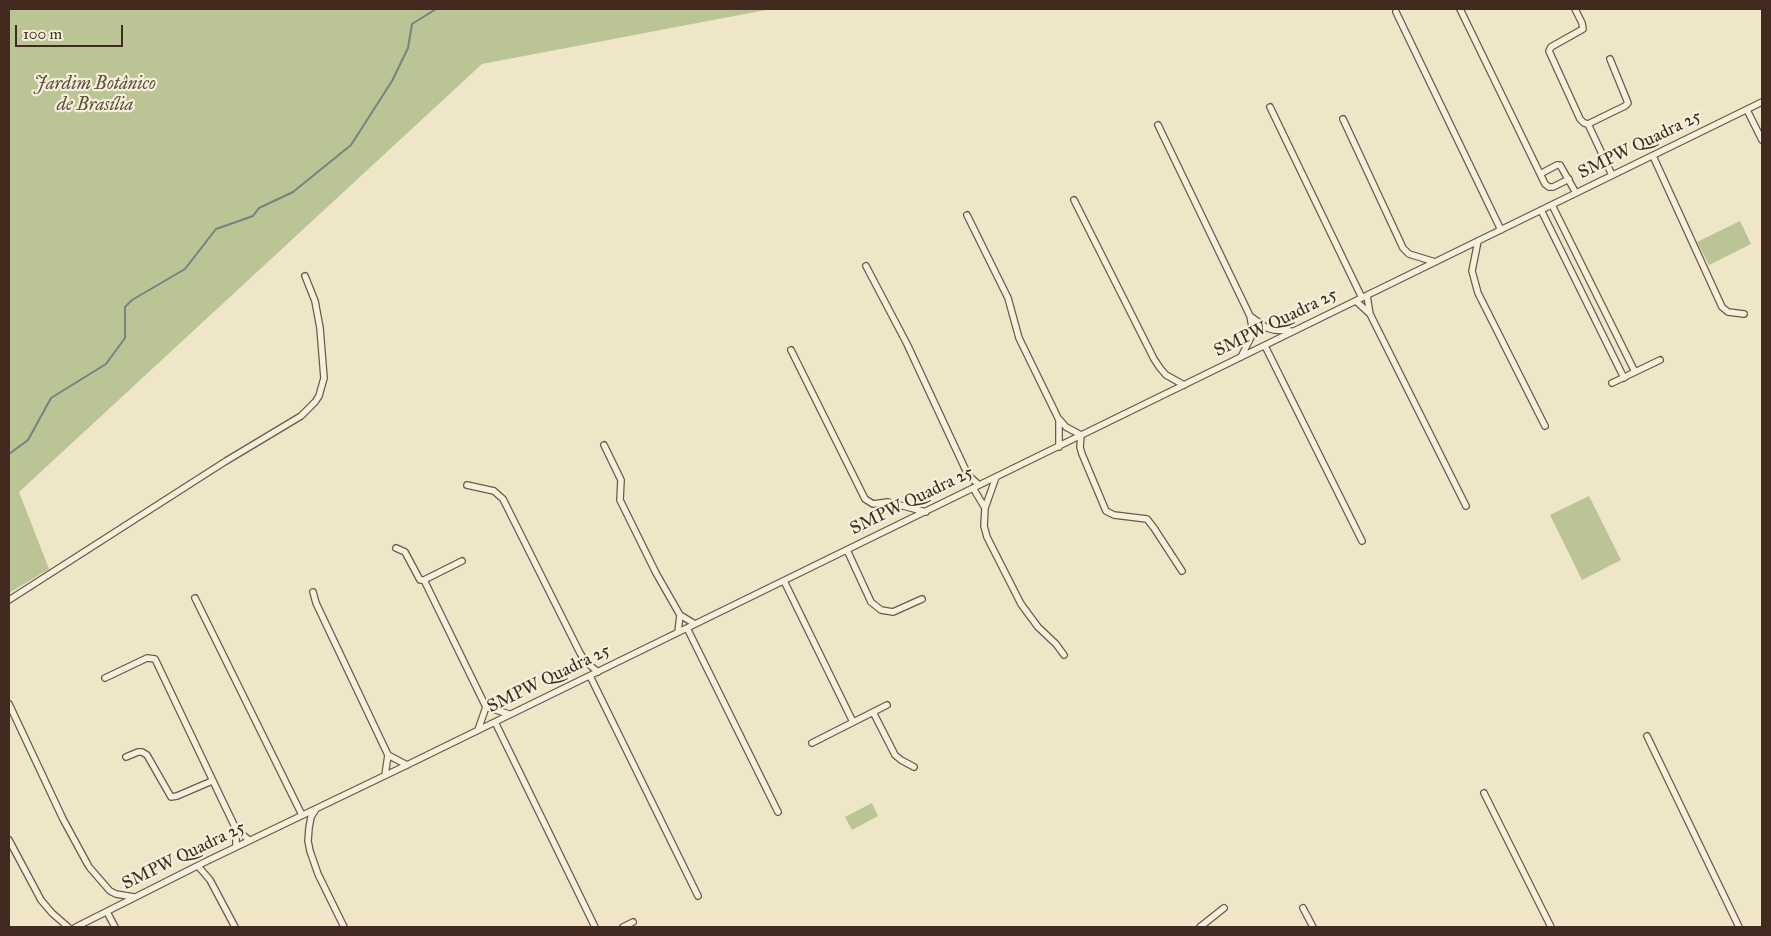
<!DOCTYPE html>
<meta charset="utf-8">
<style>
body{margin:0}
#map{position:relative;width:1771px;height:936px;overflow:hidden;background:#efe6c7;font-family:"IM FELL Great Primer",serif}
canvas{display:block}
.frame{position:absolute;inset:0;border:10px solid #422a20;pointer-events:none}
.scale{position:absolute;left:15px;top:25px;width:108px;height:22px;box-sizing:border-box;border:2px solid #422a20;border-top:0;padding-left:6px;font-size:15px;line-height:18px;white-space:nowrap;color:#422a20;-webkit-text-stroke:4px #f5efdb;paint-order:stroke}
</style>
<div id="map">
<canvas width="1771" height="936"></canvas>
<div class="frame"></div>
<div class="scale">100 m</div>
</div>
<script>
const context = document.querySelector('canvas').getContext('2d');
context.lineJoin = 'round';
function paint(path, color) { context.fillStyle = color; context.fill(path, 'evenodd'); }
const poly = rows => new Path2D(rows.map(r => 'M' + r).join(''));
function stroke(path, color, width, dash) { context.strokeStyle = color; context.lineWidth = width; context.lineCap = dash ? 'butt' : 'round'; context.setLineDash(dash || []); context.stroke(path); }
function label(font, color, halo, rows, align = 'center') {
  context.font = font + ' "IM FELL Great Primer",serif'; context.lineWidth = 4.5; context.setLineDash([]); context.textBaseline = 'middle'; context.strokeStyle = halo; context.fillStyle = color; for (const [text, x, y, turn = 0] of rows) {
    context.save(); context.translate(x, y); context.rotate((+turn || 0) * Math.PI / 180); context.textAlign = isNaN(turn) ? turn : align; if (halo) context.strokeText(text, 0, 0); context.fillText(text, 0, 0); context.restore();
  }
}
paint(poly([
 [9,9,771,9,482,64,19,492,49,569,9,593],
 [1740,221,1751,244,1709,265,1697,242],
 [1589,496,1621,560,1582,580,1550,515],
 [872,803,878,816,852,830,845,817]
]), '#bbc494');
stroke(poly([
 [9,454,28,440,51,398,106,364,125,338,125,307,132,300,185,269,216,229,253,216,259,208,293,192,351,145,392,81,408,48,412,24,436,9]
]), '#78827e', 2);
const minor = poly([
 [1460,9,1545,184,1549,187,1553,187,1569,179],
 [1575,9,1582,23,1583,29,1551,47,1549,51,1580,119,1584,123,1588,124,1612,175],
 [1396,12,1501,230],
 [1270,107,1362,298],
 [1747,110,1762,140],
 [1343,119,1403,248,1409,254,1435,262],
 [1588,124,1625,106,1628,103,1610,59],
 [1158,125,1250,316,1252,327,1251,337,1241,357],
 [1653,156,1722,307,1728,312,1744,314],
 [1540,174,1557,165,1560,165,1576,193],
 [1074,200,1154,359,1160,368,1166,375,1184,385],
 [1552,205,1635,372],
 [1541,210,1624,378],
 [967,215,1008,298,1019,338,1059,420,1059,447],
 [1478,241,1472,271,1478,293,1545,426],
 [866,266,907,344,968,475,979,485],
 [1367,296,1370,314,1466,506],
 [1356,301,1370,314],
 [1250,316,1267,328,1274,330,1291,331],
 [1265,346,1362,541],
 [791,350,865,499,873,504,888,502,926,512],
 [1612,383,1660,360],
 [1060,420,1066,427,1081,435,1080,447,1082,454,1106,511,1114,515,1147,519,1154,528,1182,571],
 [604,445,621,480,620,500,656,573,680,615,695,624],
 [996,477,985,508,984,526,987,537,1021,604,1038,627,1056,644,1064,655],
 [467,485,494,491,503,499,580,653,586,662,598,672],
 [973,488,985,508],
 [396,548,405,552,420,580,424,580,462,561],
 [847,550,871,602,881,610,893,612,922,599],
 [424,580,486,707,509,714],
 [784,581,853,722],
 [313,592,316,603,388,755,385,775],
 [195,598,302,815],
 [9,600,226,461,301,416,315,402,319,396,324,378,320,328,315,301,305,276],
 [687,628,778,812],
 [678,632,680,615],
 [590,676,698,896],
 [105,678,147,658,155,659,223,802,236,829,249,840],
 [9,704,63,819,88,865],
 [873,712,895,755,901,760,914,767],
 [495,722,595,927],
 [478,730,486,707],
 [1647,736,1739,927],
 [812,743,887,705],
 [388,755,407,765],
 [126,757,138,752,142,752,147,755,171,797,177,796,212,781],
 [1484,793,1551,927],
 [316,809,311,817,309,828,308,841,310,851,318,874,344,927],
 [9,840,41,900,52,913,68,927],
 [236,847,236,829],
 [198,866,210,880,235,927],
 [90,868,110,891,116,894,134,897],
 [1303,908,1313,927],
 [107,912,115,927],
 [76,927,207,861,407,765,1762,102],
 [623,927,633,922],
 [1200,927,1224,908]
]);
stroke(minor, '#6d594a', 8);
stroke(minor, '#f5efdb', 5.5);
label('italic 18px', '#60503d', '#f5efdb', [
 ["Jardim Botânico",95,85],
 ["de Brasília",95,106]
]);
label('18px', '#422a20', '#f5efdb', [
 ["SMPW Quadra 25",1640,145,-26],
 ["SMPW Quadra 25",1276,323,-26],
 ["SMPW Quadra 25",912,501,-26],
 ["SMPW Quadra 25",549,679,-26],
 ["SMPW Quadra 25",184,856,-26]
]);
</script>
